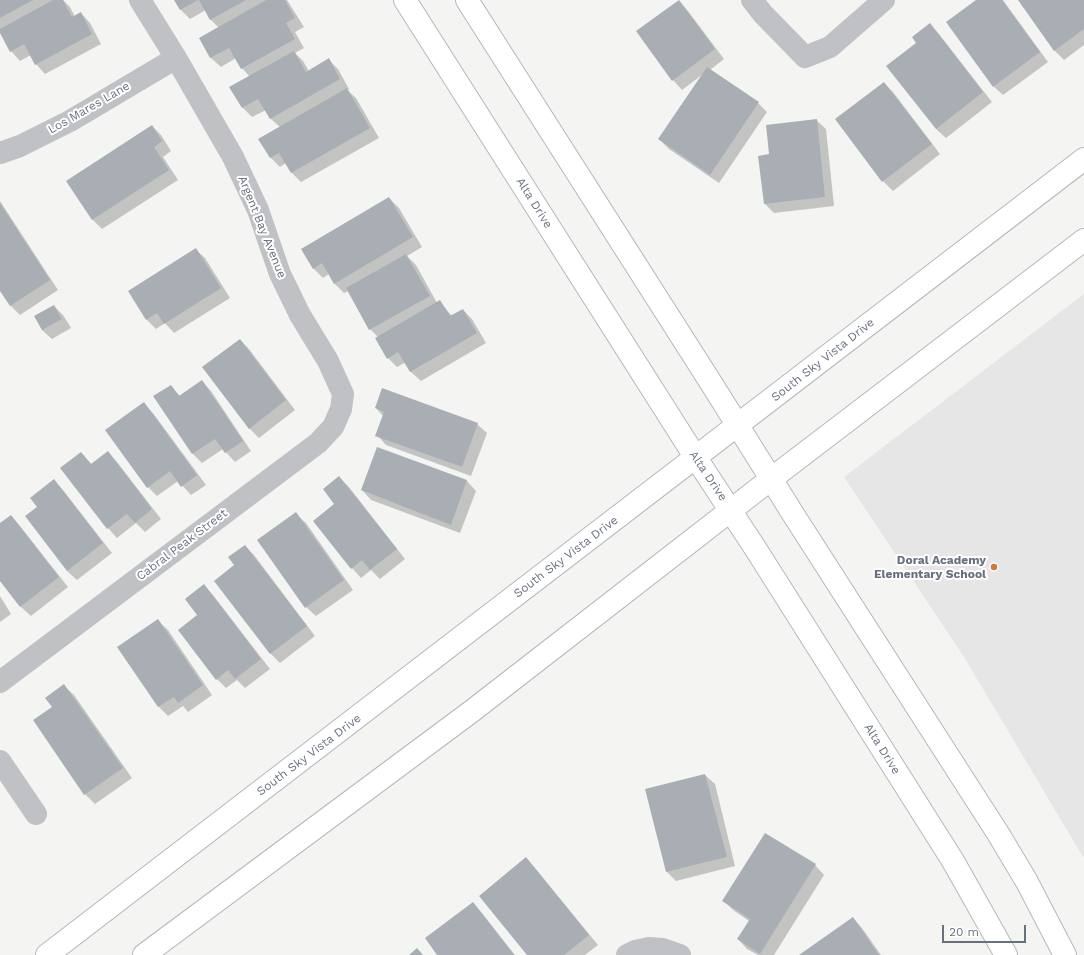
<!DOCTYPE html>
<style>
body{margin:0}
#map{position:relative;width:1084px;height:955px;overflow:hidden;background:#f4f5f2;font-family:"Work Sans",sans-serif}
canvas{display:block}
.scale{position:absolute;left:942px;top:925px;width:84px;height:18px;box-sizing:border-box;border:2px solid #68707f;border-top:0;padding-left:5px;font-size:12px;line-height:14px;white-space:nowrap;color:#68707f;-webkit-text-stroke:3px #fff;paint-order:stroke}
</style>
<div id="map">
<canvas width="1084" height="955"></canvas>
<div class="scale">20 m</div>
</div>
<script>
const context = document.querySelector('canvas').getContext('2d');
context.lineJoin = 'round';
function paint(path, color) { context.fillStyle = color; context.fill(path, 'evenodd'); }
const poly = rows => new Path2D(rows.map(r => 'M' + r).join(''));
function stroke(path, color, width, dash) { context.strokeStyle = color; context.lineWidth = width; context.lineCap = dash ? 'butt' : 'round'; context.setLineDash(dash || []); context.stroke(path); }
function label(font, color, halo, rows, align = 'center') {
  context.font = font + ' "Work Sans",sans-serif'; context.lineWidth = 4; context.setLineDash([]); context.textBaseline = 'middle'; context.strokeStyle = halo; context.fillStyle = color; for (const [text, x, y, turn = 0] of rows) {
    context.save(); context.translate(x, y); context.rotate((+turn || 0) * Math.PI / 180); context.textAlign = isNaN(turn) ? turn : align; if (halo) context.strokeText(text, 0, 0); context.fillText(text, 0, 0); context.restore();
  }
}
paint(poly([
 [1084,294,1084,856,1083,857,964,657,844,477]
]), '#e5e6e5');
paint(poly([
 [0,0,63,0,70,7,75,17,81,13,90,23,101,44,45,74,36,64,31,55,20,61,11,51,0,32],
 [175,0,287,0,304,27,295,32,304,48,295,53,303,61,309,71,329,60,338,69,349,89,347,90,356,98,379,138,301,182,292,173,286,163,280,167,271,158,260,139,280,127,271,119,266,110,252,117,243,108,250,77,242,68,236,58,221,67,211,58,200,38,219,28,211,20,206,10,190,19,180,9],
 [978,0,1003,0,1048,62,1003,95,993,86],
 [1019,0,1084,0,1084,45,1064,60,1054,50],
 [679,1,688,11,724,59,710,70,758,103,767,112,719,183,669,149,659,139,703,74,682,90,673,80],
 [930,24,939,34,992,102,946,138,936,129],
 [884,83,893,92,940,154,893,191,883,181,836,119],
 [816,120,826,129,834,206,774,213,765,204],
 [152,126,161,135,171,151,163,157,178,180,102,229,93,220,68,181],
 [389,198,399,208,422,247,407,256,416,265,437,303,440,302,452,316,463,310,472,319,486,343,421,381,411,372,406,362,397,367,388,358,378,337,370,329,348,291,344,293,335,284,329,274,323,278,313,268],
 [0,201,58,290,20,315,10,305,0,289],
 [195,249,205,258,230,298,174,333,165,323,156,329,147,320,129,291],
 [54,306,63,315,71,328,52,339,42,330,35,316],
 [240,340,249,349,295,410,259,438,249,428],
 [202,381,211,391,251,451,235,462,223,449,202,463,193,454,155,396,171,386,180,396],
 [144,404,153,413,206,485,191,495,178,481,157,496,148,487],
 [376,408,477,424,487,433,471,476,386,445,377,435,383,416],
 [378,448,467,481,476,491,460,533,371,500,362,490],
 [81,453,92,465,108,453,117,462,161,519,145,532,136,523,117,538,108,528],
 [339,477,349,487,405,559,380,579,371,570,361,578,352,568,336,504],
 [54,481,63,490,112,553,77,580,67,571],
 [296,514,306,523,353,590,316,616,306,607],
 [11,516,20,526,68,587,31,616,21,607,0,580,0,524],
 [245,546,254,555,315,636,280,663,271,654,215,581,236,566],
 [204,586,213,595,270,669,245,688,237,680,226,688,217,679,198,615],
 [0,596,11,614,0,622],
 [158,621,168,630,212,695,188,712,183,706,168,716,159,707,118,648],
 [64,686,74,695,132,778,95,804,85,794,53,707],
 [705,775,715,784,735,866,676,881,667,872],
 [525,859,535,868,598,945,585,955,528,955],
 [815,865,824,875,774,955,758,955,747,949,738,939,749,921,733,910,724,901],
 [473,903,482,913,515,955,438,955],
 [853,918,862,928,881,955,801,955]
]), '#0003');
paint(poly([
 [0,0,33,0,0,18],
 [53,0,63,0,72,17,81,12,92,34,35,65,24,44,10,52,0,33,0,29],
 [174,0,198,0,180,10],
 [199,0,246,0,210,20],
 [266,0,285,0,295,18,286,23,295,39,241,69,229,48,210,58,199,38],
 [679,0,715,49,672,81,636,31],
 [976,0,1002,0,1040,52,993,87,946,22],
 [1018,0,1084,0,1084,29,1054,51],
 [930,23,983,92,936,129,886,66,916,43,912,37],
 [294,51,306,72,329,58,340,79,270,119,258,99,242,108,229,87],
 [707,67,759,102,710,175,658,139],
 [884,82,932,144,882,182,835,119],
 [347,88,370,128,291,173,279,153,270,158,258,139],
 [817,119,825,197,764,204,758,156,769,154,766,125],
 [152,125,162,141,154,147,169,170,92,220,66,181],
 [389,197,413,237,334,284,322,263,313,269,301,249],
 [0,203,50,280,10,306,0,291],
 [196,248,221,288,164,324,157,313,146,320,128,291],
 [406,254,430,296,369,330,346,288],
 [440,300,450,316,463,309,477,333,410,372,398,352,387,359,375,338],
 [54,305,62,319,42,330,34,316],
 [240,339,286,400,249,429,202,367],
 [202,380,243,441,225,453,215,439,192,454,153,396,171,385,179,396],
 [382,388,478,423,462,467,375,436,384,412,375,408],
 [144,402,197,475,181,487,170,471,147,488,105,430],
 [377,447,467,480,451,525,361,490],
 [108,451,152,509,135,523,127,514,107,529,60,468,81,452,91,464],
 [339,476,397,549,370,570,362,560,351,569,313,521,334,504,323,489],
 [54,479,103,543,67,571,25,516,37,507,30,498],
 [296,512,344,580,305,608,257,540],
 [11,515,59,577,20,607,0,581,0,523],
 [245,545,307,626,270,654,214,581,234,565,228,557],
 [204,584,261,659,235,679,228,670,216,680,178,630,197,615,185,599],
 [158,619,203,685,178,703,174,697,158,707,117,647],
 [64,684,123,768,84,795,33,720,52,707,45,698],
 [705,774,727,857,666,872,645,789],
 [765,833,816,864,760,954,737,939,750,919,722,901],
 [526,857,589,935,564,955,527,955,479,896],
 [473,902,514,955,437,955,425,938],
 [853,917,879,955,799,955],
 [417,948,423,955,409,955]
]), '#a9adb4');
const secondary = poly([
 [405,0,696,458,757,551,953,861,1006,955],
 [467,0,713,386,793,514,999,835,1027,882,1065,955],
 [47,955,1084,159],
 [144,955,472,711,771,479,1084,240]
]);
stroke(secondary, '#b4b7bc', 24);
stroke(poly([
 [752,0,763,14,805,57,830,47,884,0],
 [0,153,20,146,70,121,176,58],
 [0,682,318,443,333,427,341,409,343,394,328,361,300,315,280,274,258,210,233,157,176,58,140,0],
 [0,761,36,814],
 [627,955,635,951,649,948,663,949,680,955]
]), '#bfc1c5', 22);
stroke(secondary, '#fff', 22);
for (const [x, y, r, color] of [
 [994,567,4,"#ce7b3a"]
]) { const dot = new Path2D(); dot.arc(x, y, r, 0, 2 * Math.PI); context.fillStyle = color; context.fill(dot); stroke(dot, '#fff', 1.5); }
label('12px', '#68707f', '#fff', [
 ["Los Mares Lane",89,108,-30],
 ["Alta Drive",534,203,58],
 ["Argent Bay Avenue",262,227,68],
 ["South Sky Vista Drive",823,360,-38],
 ["Alta Drive",708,476,56],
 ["Cabral Peak Street",182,545,-37],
 ["South Sky Vista Drive",566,557,-37],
 ["Alta Drive",882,749,58],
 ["South Sky Vista Drive",309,755,-37]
]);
label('bold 12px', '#68707f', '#fff', [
 ["Doral Academy",986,560],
 ["Elementary School",986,574]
], 'right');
</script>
